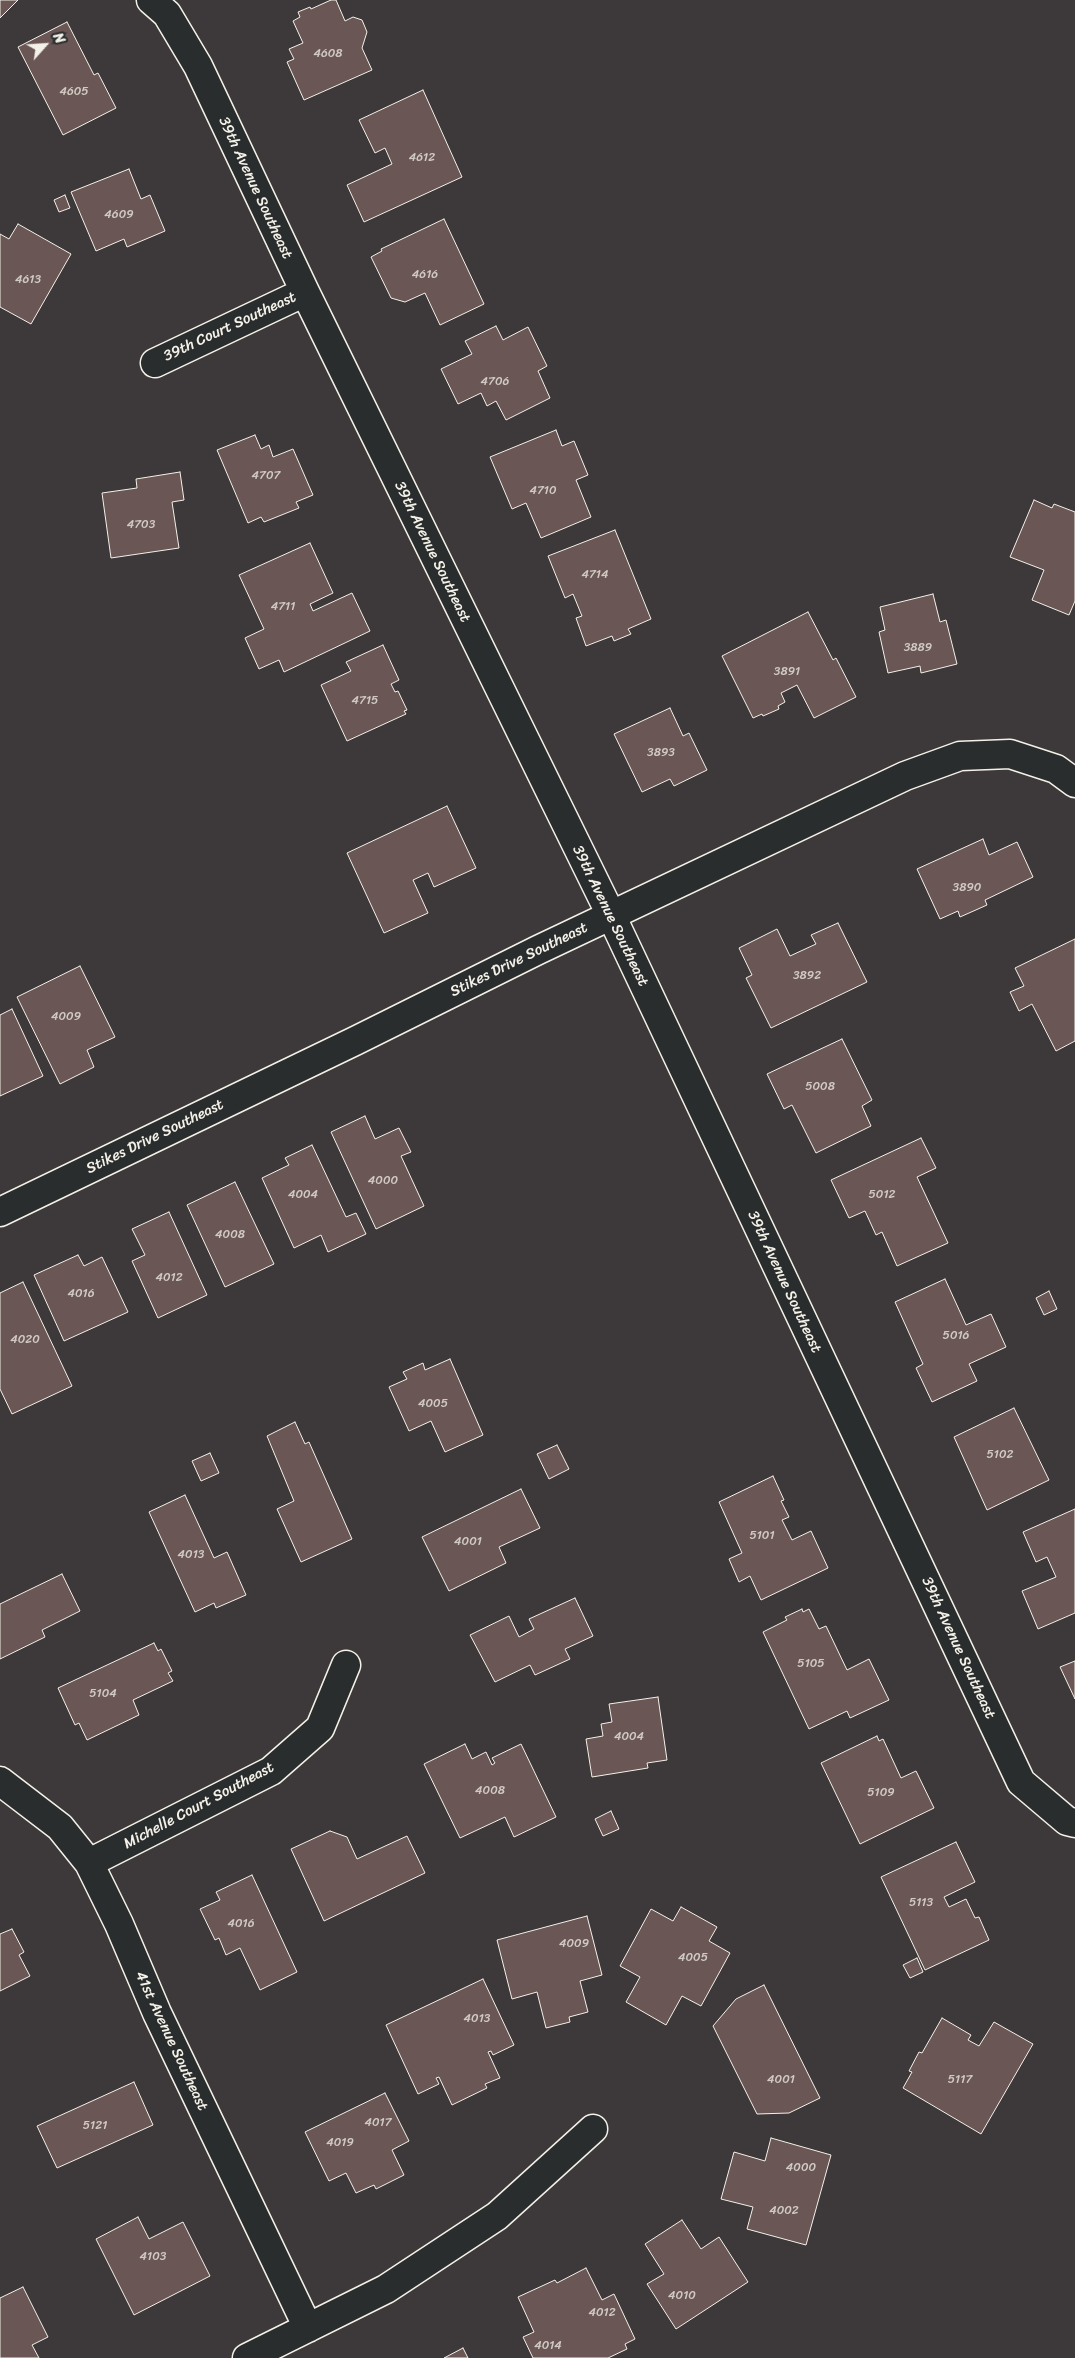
<!DOCTYPE html>
<style>
body{margin:0}
#map{position:relative;width:1075px;height:2358px;overflow:hidden;background:#3d393a;font-family:Sriracha,sans-serif}
canvas{display:block}
.north{position:absolute;left:20px;top:20px;width:50px;height:50px;-webkit-text-stroke:4px #2a2d2e;paint-order:stroke;rotate:64deg;font-size:14px;font-weight:700;line-height:20px;text-align:center;color:#f4f1e8}
.north::after{content:'';display:block;margin:auto;width:18px;height:22px;background:#f4f1e8;clip-path:polygon(50% 0,100% 100%,50% 72%,0 100%)}
</style>
<div id="map">
<canvas width="1075" height="2358"></canvas>
<div class="north">N</div>
</div>
<script>
const context = document.querySelector('canvas').getContext('2d');
context.lineJoin = 'round';
function paint(path, color) { context.fillStyle = color; context.fill(path, 'evenodd'); }
const poly = rows => new Path2D(rows.map(r => 'M' + r).join(''));
function stroke(path, color, width, dash) { context.strokeStyle = color; context.lineWidth = width; context.lineCap = dash ? 'butt' : 'round'; context.setLineDash(dash || []); context.stroke(path); }
function label(font, color, halo, rows, align = 'center') {
  context.font = font + ' Sriracha,sans-serif'; context.lineWidth = 4; context.setLineDash([]); context.textBaseline = 'middle'; context.strokeStyle = halo; context.fillStyle = color; for (const [text, x, y, turn = 0] of rows) {
    context.save(); context.translate(x, y); context.rotate((+turn || 0) * Math.PI / 180); context.textAlign = isNaN(turn) ? turn : align; if (halo) context.strokeText(text, 0, 0); context.fillText(text, 0, 0); context.restore();
  }
}
const building = poly([
 [0,0,18,0,0,18,0,0],
 [331,0,336,0,345,21,353,17,362,20,367,32,362,48,372,70,304,100,287,62,294,59,289,49,303,43,293,21,300,17,298,12,310,7,311,9,331,0],
 [67,22,94,75,98,73,116,108,63,135,18,47,67,22],
 [423,90,462,177,364,222,347,185,392,164,385,148,375,153,359,120,423,90],
 [129,169,141,199,150,195,165,231,127,247,124,239,96,251,71,192,129,169],
 [65,195,70,208,59,212,54,200,65,195],
 [444,219,484,304,440,325,425,293,405,302,391,298,371,257,382,251,381,249,444,219],
 [18,224,71,254,31,324,0,307,0,234,9,239,18,224],
 [496,326,503,340,528,327,547,366,538,371,550,398,506,420,496,401,487,406,481,393,458,404,441,369,472,354,465,341,496,326],
 [556,430,562,446,574,441,588,475,576,480,591,517,541,538,526,503,512,509,490,457,556,430],
 [255,435,261,449,269,445,273,457,293,449,313,495,296,502,299,508,264,522,261,517,248,523,217,450,255,435],
 [180,472,184,500,172,502,179,548,111,558,102,493,137,488,136,479,180,472],
 [1034,500,1052,508,1054,504,1075,512,1075,601,1069,615,1032,600,1044,570,1010,557,1034,500],
 [615,530,651,619,628,629,631,634,614,641,612,636,586,646,576,618,582,616,573,594,565,598,548,556,615,530],
 [310,543,333,593,310,604,313,611,352,593,370,631,284,672,279,660,259,669,245,638,264,629,239,575,310,543],
 [933,594,940,622,946,620,957,664,921,673,920,666,888,673,879,632,885,630,880,607,933,594],
 [808,612,833,660,836,658,856,697,814,718,797,685,781,693,785,702,778,706,779,709,763,716,762,714,753,718,722,656,808,612],
 [383,645,399,680,391,684,395,692,398,691,407,710,404,711,406,714,347,741,321,685,351,671,346,662,383,645],
 [670,708,683,736,689,733,707,770,674,786,670,779,642,792,614,734,670,708],
 [447,806,476,868,434,887,428,873,413,880,428,913,384,933,347,853,447,806],
 [983,839,989,855,1017,842,1033,877,985,900,987,905,960,917,958,911,940,919,917,869,983,839],
 [838,923,867,982,771,1028,746,978,752,975,739,948,777,929,790,956,816,944,811,935,838,923],
 [1075,939,1075,1041,1056,1051,1032,1004,1019,1011,1010,992,1024,986,1015,968,1075,939],
 [80,966,115,1037,87,1050,94,1067,60,1084,17,997,80,966],
 [12,1009,43,1076,0,1096,0,1015,12,1009],
 [842,1039,872,1100,862,1106,871,1126,816,1153,792,1105,784,1109,767,1074,842,1039],
 [365,1116,375,1139,399,1128,411,1152,401,1156,424,1206,376,1229,331,1132,365,1116],
 [921,1138,936,1168,917,1177,948,1243,897,1266,882,1232,876,1235,865,1211,849,1218,831,1180,921,1138],
 [312,1145,346,1217,356,1213,366,1234,328,1252,321,1235,294,1248,262,1178,289,1165,285,1158,312,1145],
 [235,1182,274,1264,225,1287,187,1205,235,1182],
 [169,1212,207,1295,158,1318,132,1261,145,1255,132,1229,169,1212],
 [78,1255,84,1266,102,1257,128,1312,64,1341,34,1275,78,1255],
 [945,1279,966,1325,991,1314,1006,1347,969,1364,977,1381,932,1402,916,1368,923,1364,895,1302,945,1279],
 [23,1282,72,1386,12,1414,0,1389,0,1293,23,1282],
 [1049,1291,1057,1309,1044,1315,1036,1298,1049,1291],
 [450,1359,483,1435,445,1452,431,1421,409,1431,389,1387,407,1379,403,1372,423,1363,425,1370,450,1359],
 [1014,1408,1049,1480,987,1510,954,1437,1014,1408],
 [295,1422,305,1444,309,1442,352,1539,301,1562,277,1509,294,1501,267,1436,295,1422],
 [557,1445,569,1469,549,1479,537,1454,557,1445],
 [210,1453,219,1473,201,1481,192,1461,210,1453],
 [773,1476,784,1500,781,1501,789,1517,782,1520,792,1540,811,1531,828,1568,761,1600,750,1576,739,1582,729,1559,742,1553,719,1502,773,1476],
 [521,1489,540,1528,499,1547,506,1563,449,1591,422,1537,521,1489],
 [185,1495,214,1558,227,1552,246,1595,216,1608,214,1603,195,1612,149,1512,185,1495],
 [1075,1509,1075,1613,1038,1629,1022,1591,1056,1577,1047,1557,1036,1562,1023,1532,1075,1509],
 [62,1574,80,1611,42,1630,45,1637,0,1659,0,1604,62,1574],
 [575,1598,593,1636,565,1649,570,1659,535,1675,530,1665,495,1682,470,1635,509,1616,519,1637,534,1629,529,1619,575,1598],
 [802,1609,803,1612,809,1609,819,1629,826,1626,847,1670,869,1659,889,1700,850,1718,847,1711,809,1729,763,1632,787,1620,785,1617,802,1609],
 [154,1643,158,1651,161,1649,172,1671,168,1673,173,1681,133,1700,139,1715,87,1740,79,1723,75,1725,58,1688,154,1643],
 [1075,1661,1075,1699,1060,1667,1075,1661],
 [658,1697,667,1760,647,1763,648,1768,592,1777,586,1739,603,1736,601,1724,612,1722,609,1704,658,1697],
 [877,1736,879,1741,883,1739,901,1778,916,1771,934,1808,860,1844,821,1763,877,1736],
 [465,1744,472,1759,486,1752,492,1765,495,1763,492,1758,521,1744,556,1817,514,1837,505,1817,460,1838,424,1764,465,1744],
 [611,1811,619,1829,603,1836,595,1819,611,1811],
 [330,1831,347,1837,357,1859,407,1836,425,1873,324,1921,291,1849,330,1831],
 [956,1842,975,1882,944,1897,949,1907,966,1899,975,1918,979,1917,989,1940,925,1970,881,1877,956,1842],
 [252,1875,297,1972,260,1990,240,1948,226,1955,219,1938,215,1940,200,1909,220,1900,216,1892,252,1875],
 [681,1907,717,1927,709,1941,730,1953,701,2006,682,1996,666,2025,626,2002,640,1977,620,1966,651,1909,673,1921,681,1907],
 [587,1916,602,1975,580,1981,588,2012,569,2017,570,2022,546,2028,537,1992,512,1999,497,1940,587,1916],
 [12,1929,24,1952,19,1955,30,1976,0,1991,0,1934,12,1929],
 [917,1958,923,1972,910,1978,903,1965,917,1958],
 [483,1979,514,2045,493,2055,491,2051,488,2052,500,2078,485,2084,487,2088,452,2105,439,2077,436,2078,439,2084,418,2094,386,2025,483,1979],
 [764,1985,820,2098,789,2113,757,2114,713,2026,736,1999,764,1985],
 [942,2018,971,2035,968,2040,979,2046,994,2022,1033,2044,981,2134,903,2088,912,2072,909,2071,919,2052,922,2053,942,2018],
 [134,2082,153,2125,57,2168,37,2126,134,2082],
 [385,2093,409,2141,392,2150,404,2175,376,2189,374,2185,356,2193,346,2173,329,2181,305,2132,385,2093],
 [771,2138,831,2155,806,2245,747,2229,753,2207,721,2199,734,2152,765,2161,771,2138],
 [138,2217,149,2239,183,2222,210,2276,134,2315,96,2239,138,2217],
 [682,2220,701,2249,719,2237,748,2282,676,2329,647,2284,664,2274,645,2244,682,2220],
 [586,2268,602,2300,614,2294,635,2339,625,2344,627,2349,608,2358,533,2358,523,2337,534,2332,518,2297,555,2280,557,2283,586,2268],
 [23,2287,48,2337,32,2345,39,2358,0,2358,0,2298,23,2287],
 [463,2348,468,2358,444,2358,463,2348]
]);
paint(building, '#695655');
stroke(building, '#f4f1e8', 1);
const street = poly([
 [151,0,167,14,198,66,305,292,611,915,1021,1782,1067,1821,1075,1823],
 [155,363,305,292],
 [0,1212,355,1041,538,950,905,776,960,756,1010,754,1056,769,1075,783],
 [0,1781,60,1827,89,1863,119,1924,157,2013,308,2328],
 [89,1863,271,1771,320,1728,346,1665],
 [247,2358,386,2289,497,2216,593,2129]
]);
stroke(street, '#f4f1e8', 31);
stroke(street, '#2a2d2e', 28);
label('12px', '#d1cac3', null, [
 ["4608",328,54],
 ["4605",74,92],
 ["4612",422,158],
 ["4609",119,215],
 ["4616",425,275],
 ["4613",28,280],
 ["4706",495,382],
 ["4707",266,476],
 ["4710",543,491],
 ["4703",141,525],
 ["4714",595,575],
 ["4711",283,607],
 ["3889",918,648],
 ["3891",787,672],
 ["4715",365,701],
 ["3893",661,753],
 ["3890",967,888],
 ["3892",807,976],
 ["4009",66,1017],
 ["5008",820,1087],
 ["4000",383,1181],
 ["4004",303,1195],
 ["5012",882,1195],
 ["4008",230,1235],
 ["4012",169,1278],
 ["4016",81,1294],
 ["5016",956,1336],
 ["4020",25,1340],
 ["4005",433,1404],
 ["5102",1000,1455],
 ["5101",762,1536],
 ["4001",468,1542],
 ["4013",191,1555],
 ["5105",811,1664],
 ["5104",103,1694],
 ["4004",629,1737],
 ["4008",490,1791],
 ["5109",881,1793],
 ["5113",921,1903],
 ["4016",241,1924],
 ["4009",574,1944],
 ["4005",693,1958],
 ["4013",477,2019],
 ["4001",781,2080],
 ["5117",960,2080],
 ["4017",378,2123],
 ["5121",95,2126],
 ["4019",340,2143],
 ["4000",801,2168],
 ["4002",784,2211],
 ["4103",153,2257],
 ["4010",682,2296],
 ["4012",602,2313],
 ["4014",548,2346]
]);
label('15px', '#f4f1e8', '#2a2d2e', [
 ["39th Avenue Southeast",255,188,65],
 ["39th Court Southeast",230,327,-25],
 ["39th Avenue Southeast",432,552,64],
 ["39th Avenue Southeast",610,916,64],
 ["Stikes Drive Southeast",519,960,-26],
 ["Stikes Drive Southeast",155,1137,-26],
 ["39th Avenue Southeast",784,1282,65],
 ["39th Avenue Southeast",958,1648,65],
 ["Michelle Court Southeast",199,1806,-28],
 ["41st Avenue Southeast",171,2041,65]
]);
</script>
